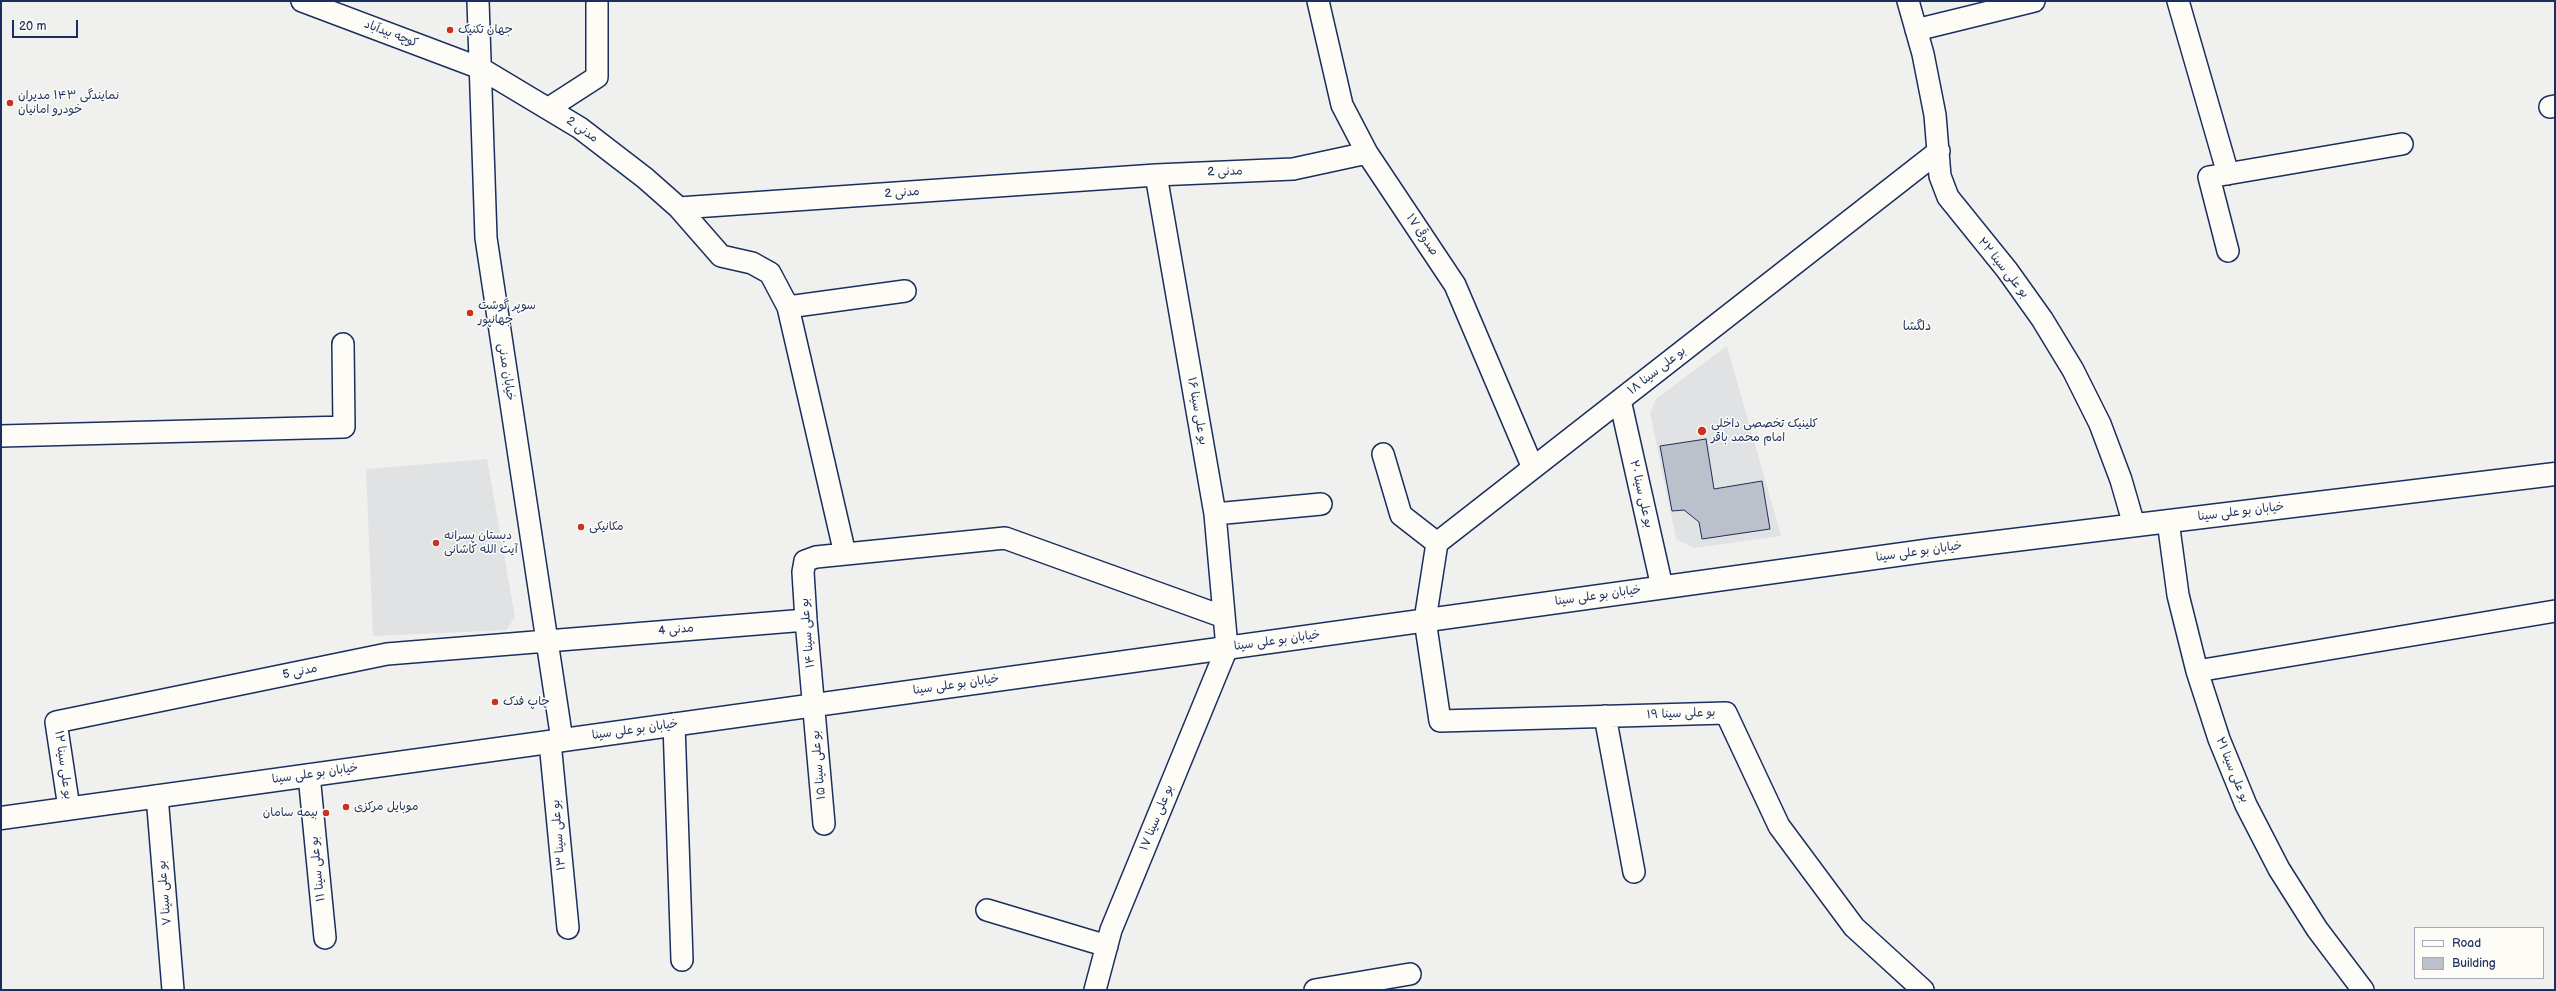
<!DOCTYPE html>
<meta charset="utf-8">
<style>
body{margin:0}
#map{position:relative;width:2556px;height:991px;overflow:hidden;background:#f0f0ee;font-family:"Balsamiq Sans",sans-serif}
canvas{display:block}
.frame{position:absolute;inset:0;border:2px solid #1b2f5e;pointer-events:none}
.legend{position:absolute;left:2414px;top:927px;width:130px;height:52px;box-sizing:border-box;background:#fdfcf7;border:1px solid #a3aaba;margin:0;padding:5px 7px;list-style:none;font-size:12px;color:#1b2f5e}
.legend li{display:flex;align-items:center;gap:8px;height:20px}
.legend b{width:20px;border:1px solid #a3aaba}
.scale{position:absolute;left:12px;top:20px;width:66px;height:18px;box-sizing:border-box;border:2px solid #1b2f5e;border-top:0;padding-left:5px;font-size:12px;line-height:14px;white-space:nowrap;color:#1b2f5e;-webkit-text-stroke:3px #fdfcf7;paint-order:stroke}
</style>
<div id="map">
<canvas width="2556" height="991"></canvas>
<div class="frame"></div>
<ul class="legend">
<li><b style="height:5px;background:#fdfcf7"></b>Road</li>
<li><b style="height:11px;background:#bbc0ca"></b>Building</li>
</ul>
<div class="scale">20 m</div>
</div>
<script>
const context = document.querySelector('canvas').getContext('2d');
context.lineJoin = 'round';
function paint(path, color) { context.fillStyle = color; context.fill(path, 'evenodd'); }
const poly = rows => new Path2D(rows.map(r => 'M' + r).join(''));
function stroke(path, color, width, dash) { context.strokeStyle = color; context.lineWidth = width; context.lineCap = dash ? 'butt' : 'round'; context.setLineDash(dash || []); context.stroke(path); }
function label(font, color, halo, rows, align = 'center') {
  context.font = font + ' "Balsamiq Sans","Playpen Sans Arabic",sans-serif'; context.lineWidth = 3; context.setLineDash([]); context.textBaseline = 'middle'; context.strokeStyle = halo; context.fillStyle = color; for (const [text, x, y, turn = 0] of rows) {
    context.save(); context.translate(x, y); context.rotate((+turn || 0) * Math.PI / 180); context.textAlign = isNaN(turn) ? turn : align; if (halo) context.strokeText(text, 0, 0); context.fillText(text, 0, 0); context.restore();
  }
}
paint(poly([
 [1727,346,1781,536,1694,548,1676,539,1650,413,1656,399],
 [487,459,515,617,506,630,373,636,366,469]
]), '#e0e2e3');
const building = poly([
 [1706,439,1714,489,1762,481,1770,529,1702,539,1699,522,1684,510,1672,511,1660,446,1706,439]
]);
paint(building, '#bbc0ca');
stroke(building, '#1b2f5e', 1);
const minor = poly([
 [302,1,480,68,580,128,645,178,679,208,1156,175,1293,169,1367,153],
 [478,1,486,238,562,740],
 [1318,1,1342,105,1367,153,1455,285,1533,468],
 [1908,1,1923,54,1935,115,1940,176,1948,197,2007,270,2042,319,2073,370,2100,424,2121,480,2134,525],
 [2178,1,2228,174],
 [1916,30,2034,1],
 [2550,107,2555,106],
 [549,108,597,77,597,1],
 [679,208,721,256,752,263,770,273,788,307,845,554],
 [2228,251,2209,177,2402,144],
 [788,307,905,291],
 [1620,400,1662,587],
 [1,436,344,427,343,344],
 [1383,454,1401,515,1437,543],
 [1215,514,1321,504],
 [2168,521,2178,595,2197,671,2219,739,2246,805,2279,869,2317,929,2363,990],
 [2197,671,2555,611],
 [1605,716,1634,872],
 [674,724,682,960],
 [550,742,568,928],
 [309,775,325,938],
 [157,796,173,990],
 [69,808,56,722,387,654,806,620],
 [824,824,806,620,803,572,805,561,816,557,1005,538,1224,617],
 [987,910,1107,946],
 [1095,990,1111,930,1227,648,1215,514,1156,175],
 [1315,990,1410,974],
 [1923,990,1854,927,1779,826,1726,713,1440,721,1425,620,1437,543,1939,151]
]);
const major = poly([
 [1,818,1932,550,2555,474]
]);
stroke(minor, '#1b2f5e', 24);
stroke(major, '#1b2f5e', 25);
stroke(minor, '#fdfcf7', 21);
stroke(major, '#fdfcf7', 22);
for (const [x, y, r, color] of [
 [450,30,4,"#c8321e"],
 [10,103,4,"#c8321e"],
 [470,313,4,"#c8321e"],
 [1702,431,5,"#c8321e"],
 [581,527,4,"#c8321e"],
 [436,543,4,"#c8321e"],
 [495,702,4,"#c8321e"],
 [346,807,4,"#c8321e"],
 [326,813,4,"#c8321e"]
]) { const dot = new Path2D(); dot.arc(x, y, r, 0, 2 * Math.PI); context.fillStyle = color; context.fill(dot); stroke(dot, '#fdfcf7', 1.5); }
label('12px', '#1b2f5e', '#fdfcf7', [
 ["جهان تکنیک",458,30],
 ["نمایندگی ۱۴۳ مدیران",18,96],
 ["خودرو امانیان",18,110],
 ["سوپر گوشت",478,306],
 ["جهانپور",478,320],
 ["کلینیک تخصصی داخلی",1711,424],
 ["امام محمد باقر",1711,438],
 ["مکانیکی",589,527],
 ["دبستان پسرانه",444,536],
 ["آیت الله کاشانی",444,550],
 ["چاپ فدک",503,702],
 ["موبایل مرکزی",354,807],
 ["بیمه سامان",318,813,"right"]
], 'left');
label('12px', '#1b2f5e', '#fdfcf7', [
 ["کوچه بیدآباد",391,34,21],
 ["مدنی 2",582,130,35],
 ["مدنی 2",1225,172,-2],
 ["مدنی 2",902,193,-4],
 ["صدوقی ۱۷",1422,235,56],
 ["بو علی سینا ۲۲",2003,268,51],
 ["بو علی سینا ۱۸",1657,371,-38],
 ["خیابان مدنی",506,372,81],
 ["بو علی سینا ۱۶",1197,411,80],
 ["بو علی سینا ۲۰",1641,494,77],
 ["خیابان بو علی سینا",2241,512,-7],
 ["خیابان بو علی سینا",1919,552,-8],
 ["خیابان بو علی سینا",1598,596,-8],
 ["مدنی 4",676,630,-5],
 ["بو علی سینا ۱۴",808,633,-95],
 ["خیابان بو علی سینا",1277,641,-8],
 ["مدنی 5",300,672,-12],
 ["خیابان بو علی سینا",956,685,-8],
 ["بو علی سینا ۱۹",1681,714,-2],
 ["خیابان بو علی سینا",635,730,-8],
 ["بو علی سینا ۱۲",63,765,82],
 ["بو علی سینا ۱۵",819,765,-95],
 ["بو علی سینا ۲۱",2232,770,68],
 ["خیابان بو علی سینا",315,774,-8],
 ["بو علی سینا ۱۷",1157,818,-68],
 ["بو علی سینا ۱۳",559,835,-95],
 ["بو علی سینا ۱۱",318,869,-96],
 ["بو علی سینا ۷",165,893,-95]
]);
label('13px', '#1b2f5e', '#fdfcf7', [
 ["دلگشا",1917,327]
]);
</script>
